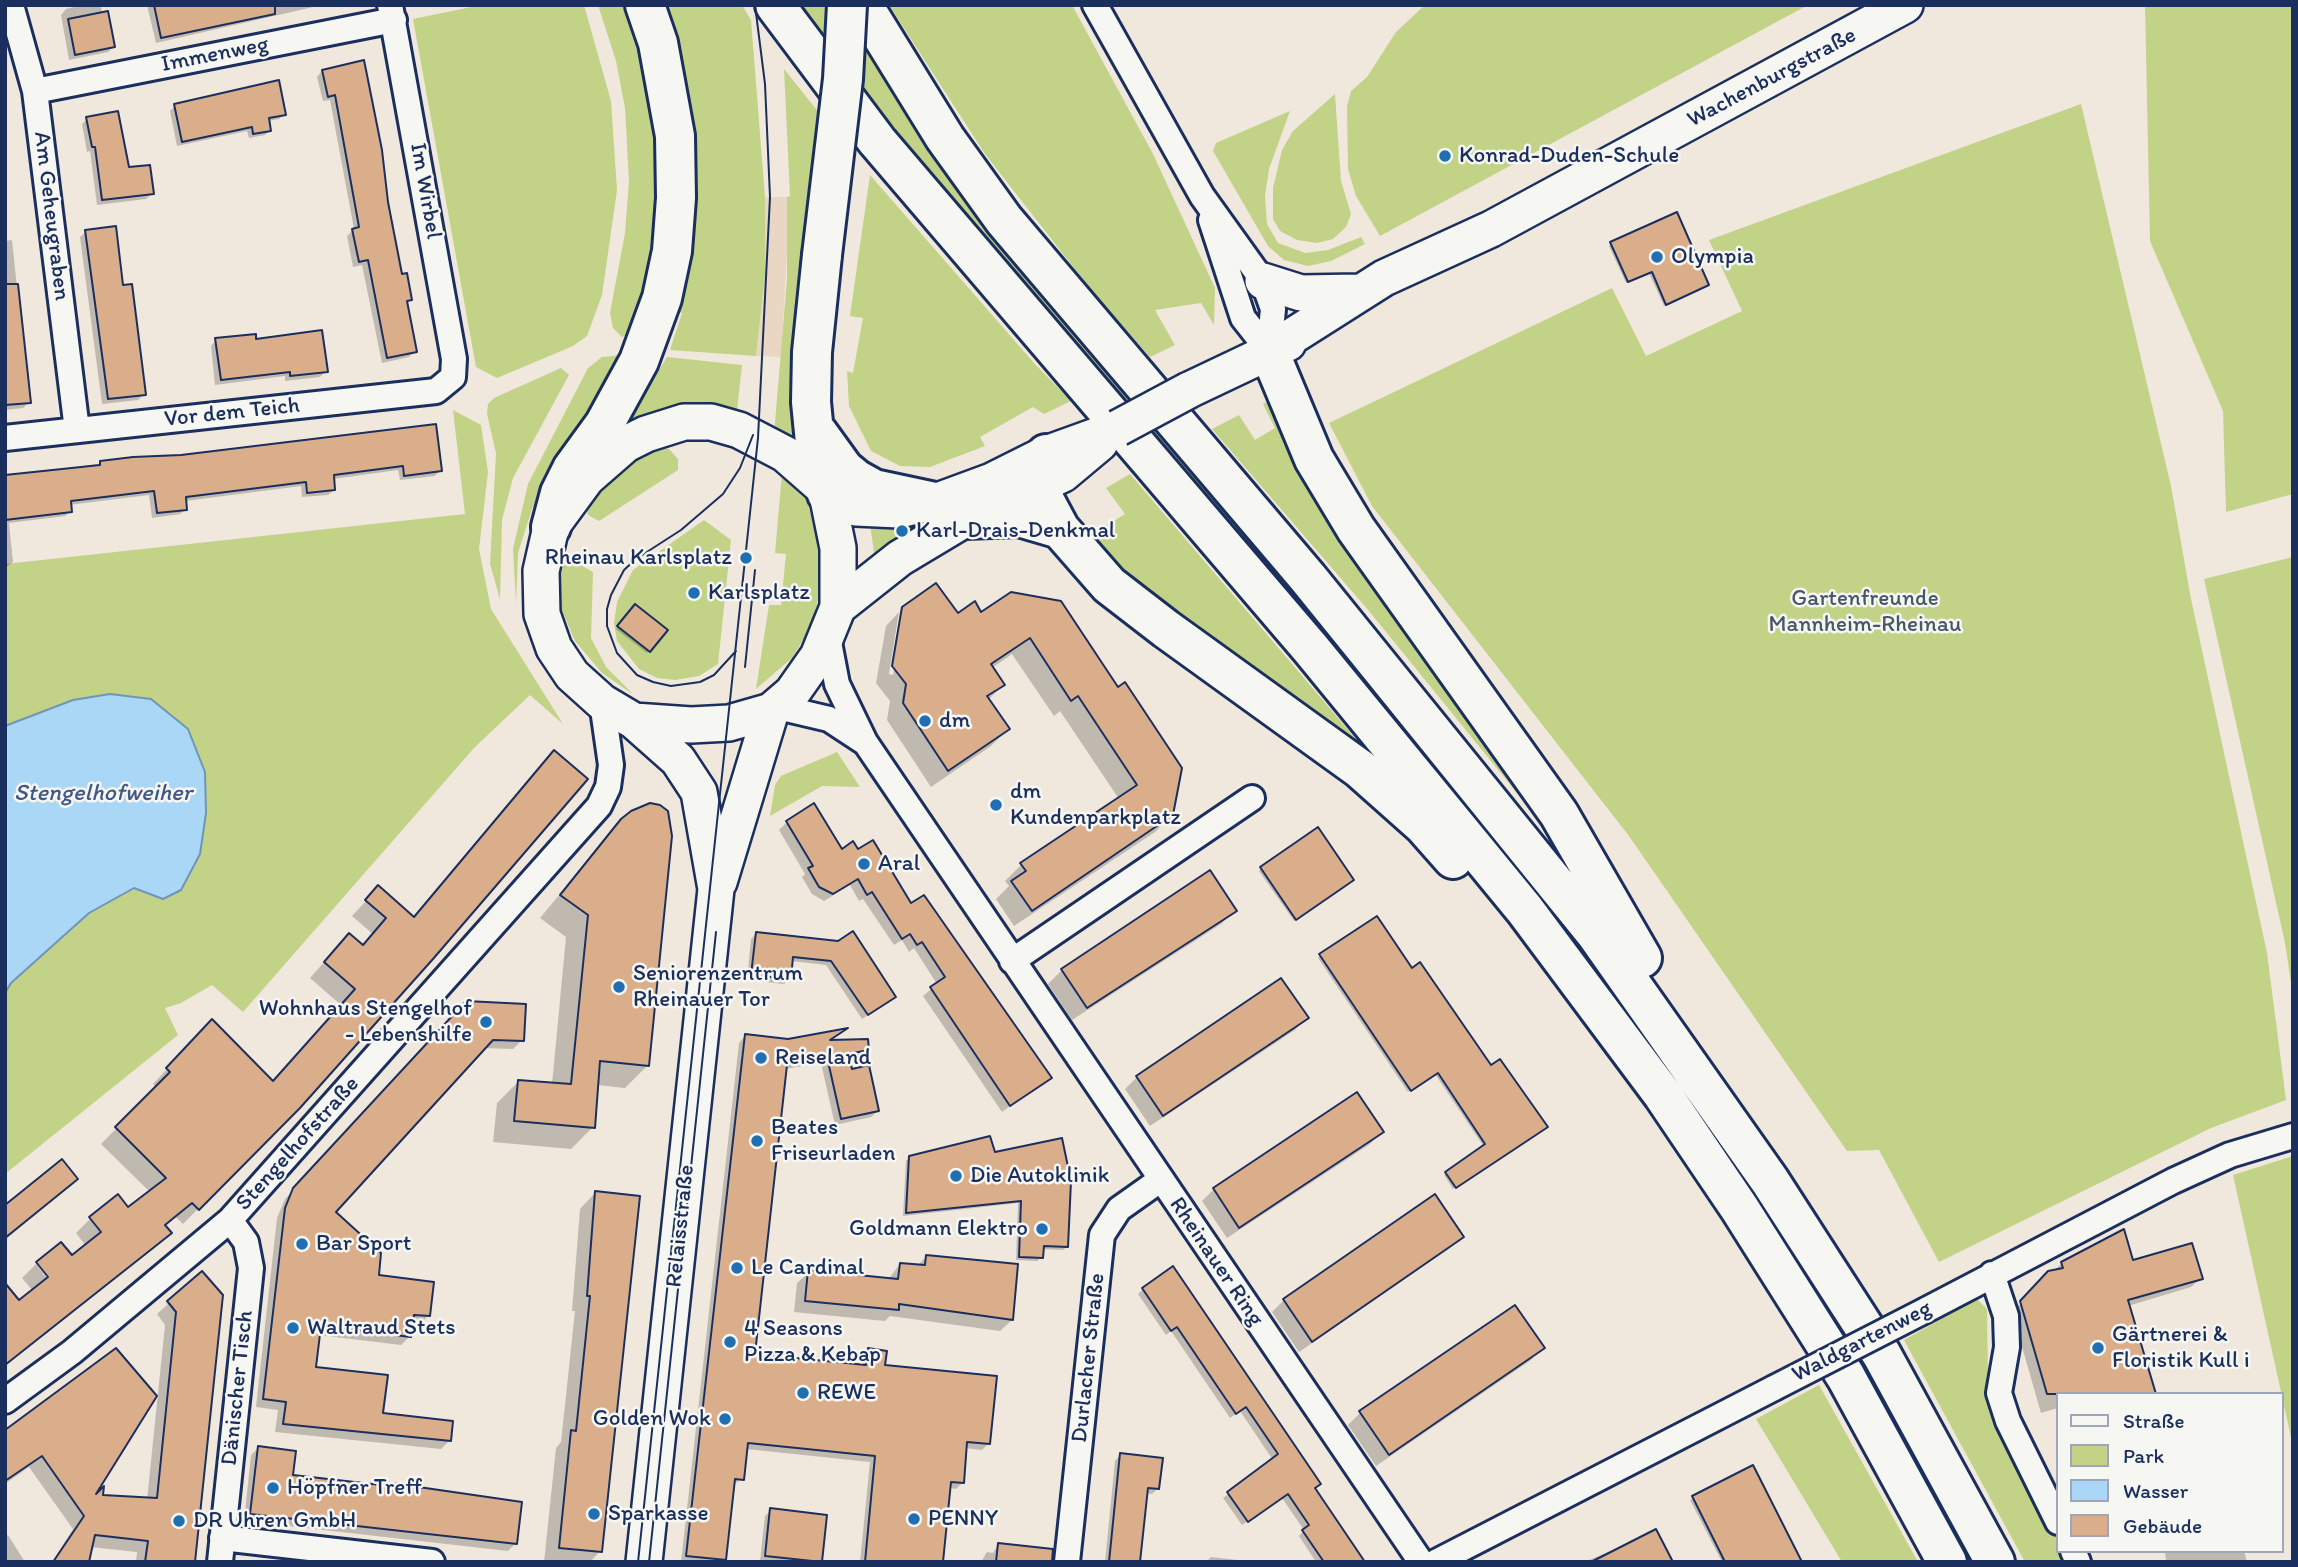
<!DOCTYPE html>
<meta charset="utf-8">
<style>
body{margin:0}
#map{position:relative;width:2298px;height:1567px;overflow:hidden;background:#f0e8dd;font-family:Itim,sans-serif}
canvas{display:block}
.frame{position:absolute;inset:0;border:7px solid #1b2f5e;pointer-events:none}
.legend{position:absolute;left:2056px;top:1392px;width:228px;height:161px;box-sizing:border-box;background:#f6f6f2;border:2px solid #9ea6b7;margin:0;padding:9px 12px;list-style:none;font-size:21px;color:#1b2f5e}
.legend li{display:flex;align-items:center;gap:14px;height:35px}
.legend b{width:35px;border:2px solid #9ea6b7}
</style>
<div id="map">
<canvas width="2298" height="1567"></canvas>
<div class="frame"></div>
<ul class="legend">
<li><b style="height:9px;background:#f6f6f2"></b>Straße</li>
<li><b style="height:19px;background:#c2d287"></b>Park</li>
<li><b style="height:19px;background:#aad7f6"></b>Wasser</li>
<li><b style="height:19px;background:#daae8b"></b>Gebäude</li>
</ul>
</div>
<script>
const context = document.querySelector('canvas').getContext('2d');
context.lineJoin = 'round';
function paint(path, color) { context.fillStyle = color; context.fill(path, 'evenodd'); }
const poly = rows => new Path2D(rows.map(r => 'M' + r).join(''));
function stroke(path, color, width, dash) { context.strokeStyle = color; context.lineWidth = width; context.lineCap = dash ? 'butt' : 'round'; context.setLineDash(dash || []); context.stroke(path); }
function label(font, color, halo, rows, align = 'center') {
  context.font = font + ' Itim,sans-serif'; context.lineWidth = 5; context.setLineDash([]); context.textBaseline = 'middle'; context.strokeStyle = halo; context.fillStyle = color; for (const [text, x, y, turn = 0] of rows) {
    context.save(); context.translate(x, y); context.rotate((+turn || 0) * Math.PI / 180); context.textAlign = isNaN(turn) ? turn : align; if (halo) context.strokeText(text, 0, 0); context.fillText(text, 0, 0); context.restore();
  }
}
paint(poly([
 [765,197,787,197,789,218,781,357,756,356,765,275]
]), '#e9d7c4');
paint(poly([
 [481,5,584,5,611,101,617,190,602,295,587,336,573,346,497,378,476,367,413,19],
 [598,5,626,5,640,43,656,113,658,232,643,307,633,332,622,337,613,328,610,313,625,233,629,181,625,108,616,61],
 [662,5,742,5,751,20,765,197,765,275,756,356,670,350,682,313,677,311,692,245,695,152,689,109],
 [794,5,844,5,1194,470,1471,801,1465,805,1460,801,962,217],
 [889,5,1072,5,1153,154,1215,288,1214,325,1201,303,1155,310,1175,345,1150,357,1092,291,985,154],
 [1425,5,1808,5,1380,236,1356,196,1348,169,1347,106,1351,91,1367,77,1396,32],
 [2145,5,2293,5,2293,494,2226,512,2223,411,2150,241],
 [784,69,820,114,804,443,774,435,787,279,787,197,790,196],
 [1335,94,1341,181,1351,214,1346,227,1333,239,1317,243,1297,240,1280,231,1273,219,1273,188,1282,150,1293,131],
 [2081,104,2171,486,2191,599,2267,953,2286,1100,2211,1128,1939,1262,1879,1150,1847,1151,1629,836,1372,506,1329,423,1612,288,1646,356,1742,311,1709,240],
 [1290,111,1269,169,1265,196,1267,224,1278,243,1305,253,1328,250,1361,237,1365,244,1331,261,1308,266,1284,260,1268,246,1213,151,1216,143],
 [870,175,1034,363,1071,401,1044,414,1033,407,980,437,985,446,930,467,900,466,871,451,849,406,847,371,853,373,863,318,850,316],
 [623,355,615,374,548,477,532,509,518,553,516,603,513,549,528,484,588,368,602,357],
 [667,357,742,365,736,419,632,425,628,422],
 [561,368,569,375,513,478,502,520,500,599,490,564,496,453,487,414,488,404,494,398],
 [1270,400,1565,852,1369,611,1212,429,1239,415,1255,440,1275,428,1263,404],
 [453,410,481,425,488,472,479,549,491,609,563,724,530,695,474,748,243,1012,212,985,181,1003,165,1008,178,1035,5,1174,5,993,11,983,89,913,134,888,163,899,73,700,5,726,5,564,465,514],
 [658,446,669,449,678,459,678,470,599,521,588,515,585,501,619,462],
 [783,462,804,491,819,545,821,587,812,625,792,658,756,689,769,605,781,605,786,554,775,553],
 [1130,474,1373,759,1151,609,1060,511,1071,507,1090,536,1125,514,1106,488],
 [952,510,875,560,869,517],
 [704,520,731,540,718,664,699,676,675,680,657,678,639,669,617,641,614,623,617,602,633,570],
 [559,553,593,572,591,638,606,667,634,695,602,673,575,641,557,599],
 [2293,557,2293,996,2285,943,2204,579],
 [837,752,860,787,822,786,770,816,775,785,781,776],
 [1589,955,1827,1294,1977,1562,1966,1562,1865,1377,1782,1240,1701,1121,1584,959],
 [2293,1156,2293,1446,2233,1175],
 [1977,1299,1987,1309,1988,1385,1992,1410,2058,1540,2058,1551,2064,1551,2070,1562,2025,1562,1904,1340],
 [1819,1385,1918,1562,1842,1562,1756,1419]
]), '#c2d287');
const water = poly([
 [110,694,151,699,188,729,205,772,206,813,200,854,181,890,163,899,134,888,89,913,11,983,5,993,5,726,73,700,110,694]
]);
paint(water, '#aad7f6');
stroke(water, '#7194b9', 2);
paint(poly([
 [82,5,100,5,114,46,108,52,69,60,61,15,66,9],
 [147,5,322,5,156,43],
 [362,62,401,276,410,300,406,304,415,351,409,357,382,363,362,265,353,267,347,236,354,229,330,100,323,101,317,77,322,71],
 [175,106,284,114,279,119,268,121,270,130,265,135,249,138,247,131,177,146,170,111],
 [87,119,152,194,146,199,97,205,90,151,87,152,82,124],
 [86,232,121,287,144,394,138,400,102,404,80,237],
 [12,240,29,402,23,408,5,410,5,241],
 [1611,244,1707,285,1664,306,1649,273,1626,283,1609,246],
 [216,340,255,341,326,371,320,377,285,381,285,376,215,385,211,346],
 [435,426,440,470,435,476,400,480,398,470,333,479,334,490,328,495,302,497,301,486,185,501,186,509,180,514,152,518,149,495,69,505,70,511,65,516,9,523,13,562,5,568,5,477,133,459,181,457],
 [1012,594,1172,815,1155,832,1014,926,996,899,1009,886,1005,881,1022,864,1119,799,1060,711,1054,716,1012,654,992,668,1003,685,988,700,1008,729,991,746,931,787,887,720,890,701,876,683,886,626,899,612,889,674,893,675,903,612,900,612,903,609,957,616,981,615],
 [635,606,665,630,647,653,616,629],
 [554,752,299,1107,183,1224,176,1217,164,1227,169,1233,154,1248,5,1366,5,1289,19,1302,33,1291,22,1278,36,1264,52,1285,71,1258,86,1246,76,1233,91,1218,128,1209,150,1192,101,1144,156,1088,153,1084,197,1037,272,1083,341,1005,310,978,334,951,362,947,373,934,352,916,378,888,413,918],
 [787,822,841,851,911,905,937,919,940,917,1050,1077,1002,1112,923,996,937,984,914,948,909,952,902,940,894,945,863,899,859,901,850,885,824,901,812,894,802,877,805,874,779,830],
 [609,835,647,1066,625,1088,597,1085,593,1127,571,1149,493,1142,497,1103,519,1081,552,1084,566,937,540,918],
 [1261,868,1350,882,1294,921,1259,871],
 [1235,910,1221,924,1072,1020,1048,984,1062,970],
 [756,934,838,942,889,1001,862,1019,826,965,791,961,789,979,784,984,747,980,751,939],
 [1320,956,1412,970,1544,1129,1453,1189,1444,1175,1484,1147,1435,1074,1408,1092,1318,958],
 [458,1012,522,1040,513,1049,483,1048,333,1212,377,1277,428,1316,420,1324,411,1323,410,1336,401,1345,318,1335,314,1368,381,1415,450,1440,441,1449,275,1432,278,1410,256,1407,277,1218,285,1199],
 [1306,1018,1295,1030,1150,1126,1125,1089,1137,1077],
 [843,1031,828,1042,867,1049,861,1055,847,1058,851,1071,878,1111,871,1117,835,1125,821,1063,785,1069,754,1355,861,1366,862,1357,869,1350,883,1366,988,1444,982,1450,965,1448,962,1483,956,1489,949,1488,942,1562,860,1562,870,1462,746,1449,742,1479,732,1485,724,1559,681,1562,739,1043,745,1036,788,1041],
 [1381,1132,1370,1144,1227,1238,1202,1201,1214,1189],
 [994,1154,1067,1247,1063,1250,1042,1249,1038,1261,1016,1260,1018,1203,903,1216,906,1161,910,1157],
 [75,1179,58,1196,5,1240,5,1207],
 [595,1193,600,1551,590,1562,544,1562,556,1448,561,1442,575,1311,572,1311,580,1209],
 [1435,1197,1462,1237,1450,1248,1299,1352,1272,1312,1284,1300],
 [926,1257,1012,1320,1000,1331,890,1316,885,1321,794,1312,797,1283,809,1272,888,1280,900,1264,917,1266],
 [2062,1263,2201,1278,2191,1287,2128,1306,2058,1394,2058,1408,2041,1413,2012,1312],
 [202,1273,193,1562,136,1562,137,1552,90,1547,87,1562,52,1562,73,1529,29,1467,5,1484,5,1431,116,1351,90,1500,101,1497,147,1500,165,1325,157,1314],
 [1143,1289,1319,1484,1313,1489,1363,1562,1316,1562,1299,1536,1304,1530,1282,1498,1242,1525,1223,1498,1273,1460,1240,1411,1230,1418,1171,1331,1166,1335,1138,1294],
 [1514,1307,1542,1348,1531,1360,1376,1466,1348,1425,1360,1413],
 [258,1448,291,1477,379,1487,382,1484,515,1544,508,1551,244,1521,251,1455],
 [1120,1455,1158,1488,1152,1494,1145,1493,1138,1562,1105,1562,1115,1461],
 [1752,1467,1801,1562,1722,1562,1690,1500],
 [771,1510,821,1561,760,1561,765,1516],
 [1656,1532,1671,1562,1587,1562,1589,1560],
 [8,1535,25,1562,5,1562,5,1537],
 [998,1545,1033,1562,981,1562,987,1552,993,1553],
 [2165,1551,2244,1551,2247,1562,2166,1562],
 [1211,1557,1255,1562,1206,1562]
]), '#0003');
const building = poly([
 [154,5,275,5,275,14,161,38,154,5],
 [108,11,115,47,75,55,68,19,108,11],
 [364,60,382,150,388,202,402,274,407,273,412,300,407,301,417,352,387,358,368,260,359,262,352,229,359,227,335,95,328,97,322,70,364,60],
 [279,80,286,115,269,118,271,131,253,134,252,127,182,142,174,104,279,80],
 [118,111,129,167,150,165,154,194,102,200,95,147,92,147,86,117,118,111],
 [1677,212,1709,285,1666,305,1652,272,1628,282,1610,242,1677,212],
 [116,226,123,285,132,284,146,395,108,399,85,230,116,226],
 [5,284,18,284,31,403,5,405,5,284],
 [322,330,328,372,290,376,290,372,221,380,215,338,256,334,256,339,322,330],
 [436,424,442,471,404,476,403,466,334,475,335,490,307,493,306,482,186,497,187,510,157,513,154,491,71,501,72,512,5,520,5,475,100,465,100,461,133,457,181,455,436,424],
 [936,583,958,613,975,601,981,612,1011,592,1061,601,1118,687,1125,682,1182,768,1173,815,1032,911,1011,881,1026,871,1020,863,1137,785,1078,696,1071,701,1030,638,991,664,1005,685,987,696,1010,729,948,771,903,703,906,684,892,666,902,607,936,583],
 [635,604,668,630,650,652,617,626,635,604],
 [554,750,588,779,433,959,300,1108,199,1210,192,1203,165,1225,172,1233,5,1365,5,1283,19,1300,48,1277,36,1262,61,1242,72,1255,101,1232,89,1217,118,1194,128,1207,166,1178,115,1127,170,1072,166,1068,212,1019,273,1081,355,989,324,962,349,933,363,945,386,918,365,900,378,885,414,917,554,750],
 [650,803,660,805,668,811,672,836,649,1066,600,1061,595,1128,514,1121,518,1080,571,1084,588,915,560,895,621,819,631,811,650,803],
 [814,803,842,849,853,841,858,849,873,840,911,903,924,895,1052,1078,1010,1106,930,987,945,977,922,942,917,945,910,934,902,939,872,892,867,895,858,879,833,894,819,887,808,868,813,866,786,821,814,803],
 [1318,827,1354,880,1296,920,1260,867,1318,827],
 [1210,870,1237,911,1087,1008,1061,969,1210,870],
 [1377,916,1412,968,1420,962,1491,1065,1500,1059,1548,1127,1456,1188,1445,1172,1485,1144,1438,1073,1411,1091,1319,954,1377,916],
 [853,931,896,997,868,1015,831,961,793,957,791,979,751,975,756,932,838,941,853,931],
 [1281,978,1309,1018,1163,1116,1136,1076,1281,978],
 [466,1001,526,1004,524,1041,493,1040,336,1212,381,1253,379,1275,434,1282,430,1316,414,1315,411,1337,321,1326,316,1367,388,1375,383,1413,453,1421,451,1441,283,1424,286,1402,263,1399,285,1208,293,1188,466,1001],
 [848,1028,830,1040,868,1039,869,1050,848,1054,852,1069,869,1065,879,1111,841,1119,827,1057,787,1065,755,1354,866,1365,868,1348,887,1351,885,1365,997,1376,990,1444,967,1442,964,1483,951,1482,943,1562,865,1562,875,1456,748,1443,744,1480,735,1479,726,1560,686,1556,745,1034,788,1039,848,1028],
 [1357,1092,1384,1132,1239,1228,1213,1188,1357,1092],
 [990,1136,995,1152,1062,1138,1071,1181,1068,1247,1044,1246,1043,1258,1019,1257,1021,1201,906,1213,909,1156,990,1136],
 [62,1159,78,1179,5,1238,5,1205,62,1159],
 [595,1191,640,1196,602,1552,559,1548,571,1430,576,1431,590,1296,587,1296,595,1191],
 [1435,1194,1464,1237,1312,1342,1283,1299,1435,1194],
 [2124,1229,2133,1260,2192,1243,2203,1279,2128,1300,2156,1394,2047,1394,2020,1301,2048,1271,2063,1268,2061,1262,2124,1229],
 [926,1255,1018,1264,1013,1320,899,1304,899,1310,805,1301,808,1270,898,1279,900,1263,925,1265,926,1255],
 [1173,1266,1321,1484,1315,1488,1365,1562,1324,1562,1302,1530,1309,1525,1288,1494,1248,1522,1227,1492,1278,1454,1246,1407,1236,1414,1177,1327,1171,1331,1142,1288,1173,1266],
 [202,1271,223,1295,195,1562,145,1562,148,1541,95,1535,89,1562,53,1562,84,1516,42,1456,5,1481,5,1430,116,1348,157,1396,96,1494,104,1486,103,1495,157,1498,176,1312,167,1301,202,1271],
 [1515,1305,1545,1348,1389,1455,1359,1411,1515,1305],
 [258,1446,296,1451,293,1475,381,1485,381,1482,391,1483,522,1502,517,1544,250,1514,258,1446],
 [1120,1453,1163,1458,1159,1489,1148,1488,1140,1562,1109,1562,1120,1453],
 [1753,1465,1802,1562,1725,1562,1692,1496,1753,1465],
 [770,1508,827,1515,822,1562,765,1556,770,1508],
 [1656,1529,1673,1562,1591,1562,1656,1529],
 [998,1543,1053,1549,1052,1562,996,1562,998,1543]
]);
paint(building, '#daae8b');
stroke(building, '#1b2f5e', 2);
const minor = poly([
 [11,5,35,91,77,430],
 [1095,5,1202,196,1263,281,1273,309,1269,351],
 [35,91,394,20],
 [1211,220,1243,318,1269,351],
 [5,438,436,391,453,377,454,359,390,5],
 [828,637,837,684,865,742,1421,1562],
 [778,707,829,719,864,742],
 [1012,961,1252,798],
 [1992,1274,2006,1316,2007,1347,1999,1393,2008,1421,2058,1522],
 [1926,1310,2173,1181,2230,1155,2293,1136],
 [5,1401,72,1352,230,1220,599,806,608,787,611,765,602,702],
 [222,1538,432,1562],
 [2073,1551,2078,1562],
 [220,1562,251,1268,246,1242,230,1220],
 [1067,1562,1102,1235,1119,1209,1160,1180],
 [1436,1562,1774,1388]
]);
const secondary = poly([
 [1263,281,1301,293,1358,292],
 [1269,351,1384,278,1491,229,1905,5],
 [1189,390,1288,343],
 [827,494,838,548,838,607,818,656,792,693,771,711,729,723,691,725,634,721,602,702,572,675,554,648,542,614,541,571,551,527,587,478,626,444,646,434,684,422,711,422,739,430,785,454,842,504,856,508,899,510,935,502,992,481,1046,454,1118,428],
 [838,607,900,558,965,519,1063,474,1100,443],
 [634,721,678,760,699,792,716,889,644,1562],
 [719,882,771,711]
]);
const trunk = poly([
 [775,5,877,141,1311,649,1525,910,1663,1095,1740,1209,1846,1377,1947,1562],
 [863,5,945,138,1004,220,1308,578,1596,934,1770,1181,1882,1355,1995,1562],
 [822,255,812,352,811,402,816,453,827,494],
 [1269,351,1314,459,1356,529,1559,814,1642,958],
 [818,433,844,469,856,479,874,489,935,502],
 [1046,454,1042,485,1045,501,1060,529,1109,585,1166,629,1360,769,1423,825,1453,859],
 [965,519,1019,517,1060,529],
 [551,527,560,493,572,469,604,425,639,361,662,298,672,251,676,198,675,136,658,43,645,5]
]);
stroke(minor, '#1b2f5e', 30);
stroke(secondary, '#1b2f5e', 40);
stroke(trunk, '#1b2f5e', 44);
stroke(minor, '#f6f6f2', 24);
stroke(secondary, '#f6f6f2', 35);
stroke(trunk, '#f6f6f2', 38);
stroke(poly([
 [736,651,714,675,700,682,671,686,653,682,637,675,617,653,607,626,607,609,611,595,624,570,636,559,681,530,723,494,740,468,753,435],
 [745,667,755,570],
 [638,1562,758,438,770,197,765,84,755,5],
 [649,1562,716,932]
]), '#1b2f5e', 2);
const minorBridge = poly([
 [1774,1388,1926,1310]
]);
const secondaryBridge = poly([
 [1118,428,1189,390]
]);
const trunkBridge = poly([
 [822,255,843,79,847,5]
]);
stroke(minorBridge, '#1b2f5e', 30, []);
stroke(secondaryBridge, '#1b2f5e', 40, []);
stroke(trunkBridge, '#1b2f5e', 44, []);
stroke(minorBridge, '#f6f6f2', 24);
stroke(secondaryBridge, '#f6f6f2', 35);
stroke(trunkBridge, '#f6f6f2', 38);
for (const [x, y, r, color] of [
 [1445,156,7,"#1f6fb2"],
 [1657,257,7,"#1f6fb2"],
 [902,531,7,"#1f6fb2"],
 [746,558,7,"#1f6fb2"],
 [694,593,7,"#1f6fb2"],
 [925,721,7,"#1f6fb2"],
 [996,805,7,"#1f6fb2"],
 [864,864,7,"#1f6fb2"],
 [619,987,7,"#1f6fb2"],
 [486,1022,7,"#1f6fb2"],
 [761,1058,7,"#1f6fb2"],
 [757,1141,7,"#1f6fb2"],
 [956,1176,7,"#1f6fb2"],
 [1042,1229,7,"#1f6fb2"],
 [302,1244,7,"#1f6fb2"],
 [737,1268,7,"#1f6fb2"],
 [293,1328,7,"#1f6fb2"],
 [730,1342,7,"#1f6fb2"],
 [2098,1348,7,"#1f6fb2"],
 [803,1393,7,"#1f6fb2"],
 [725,1419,7,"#1f6fb2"],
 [273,1488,7,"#1f6fb2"],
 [594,1514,7,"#1f6fb2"],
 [914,1519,7,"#1f6fb2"],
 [179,1521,7,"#1f6fb2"]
]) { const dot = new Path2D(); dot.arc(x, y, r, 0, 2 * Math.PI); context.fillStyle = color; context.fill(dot); stroke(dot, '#f6f6f2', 2.5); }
label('23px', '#1b2f5e', '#f6f6f2', [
 ["Immenweg",215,55,-11],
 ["Wachenburgstraße",1772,78,-28],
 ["Im Wirbel",425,191,80],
 ["Am Geheugraben",51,216,83],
 ["Vor dem Teich",232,413,-6],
 ["Stengelhofstraße",298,1144,-48],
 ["Relaisstraße",681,1226,-84],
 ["Rheinauer Ring",1216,1262,56],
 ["Waldgartenweg",1862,1342,-27],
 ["Durlacher Straße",1089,1358,-84],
 ["Dänischer Tisch",238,1388,-84]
]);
label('23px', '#1b2f5e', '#f6f6f2', [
 ["Konrad-Duden-Schule",1459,156],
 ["Olympia",1671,257],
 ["Karl-Drais-Denkmal",916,531],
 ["Rheinau Karlsplatz",732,558,"right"],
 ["Karlsplatz",708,593],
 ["dm",939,721],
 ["dm",1010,792],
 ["Kundenparkplatz",1010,818],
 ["Aral",878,864],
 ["Seniorenzentrum",633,974],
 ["Rheinauer Tor",633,1000],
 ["Wohnhaus Stengelhof",472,1009,"right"],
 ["- Lebenshilfe",472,1035,"right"],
 ["Reiseland",775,1058],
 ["Beates",771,1128],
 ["Friseurladen",771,1154],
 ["Die Autoklinik",970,1176],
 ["Goldmann Elektro",1028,1229,"right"],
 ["Bar Sport",316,1244],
 ["Le Cardinal",751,1268],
 ["Waltraud Stets",307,1328],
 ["4 Seasons",744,1329],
 ["Pizza & Kebap",744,1355],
 ["Gärtnerei &",2112,1335],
 ["Floristik Kull i",2112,1361],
 ["REWE",817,1393],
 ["Golden Wok",711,1419,"right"],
 ["Höpfner Treff",287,1488],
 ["Sparkasse",608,1514],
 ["PENNY",928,1519],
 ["DR Uhren GmbH",193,1521]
], 'left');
label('23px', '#455868', '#f6f6f2', [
 ["Gartenfreunde",1865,599],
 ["Mannheim-Rheinau",1865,625]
]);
label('italic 24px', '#3f5984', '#f6f6f2', [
 ["Stengelhofweiher",103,794]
]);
</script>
